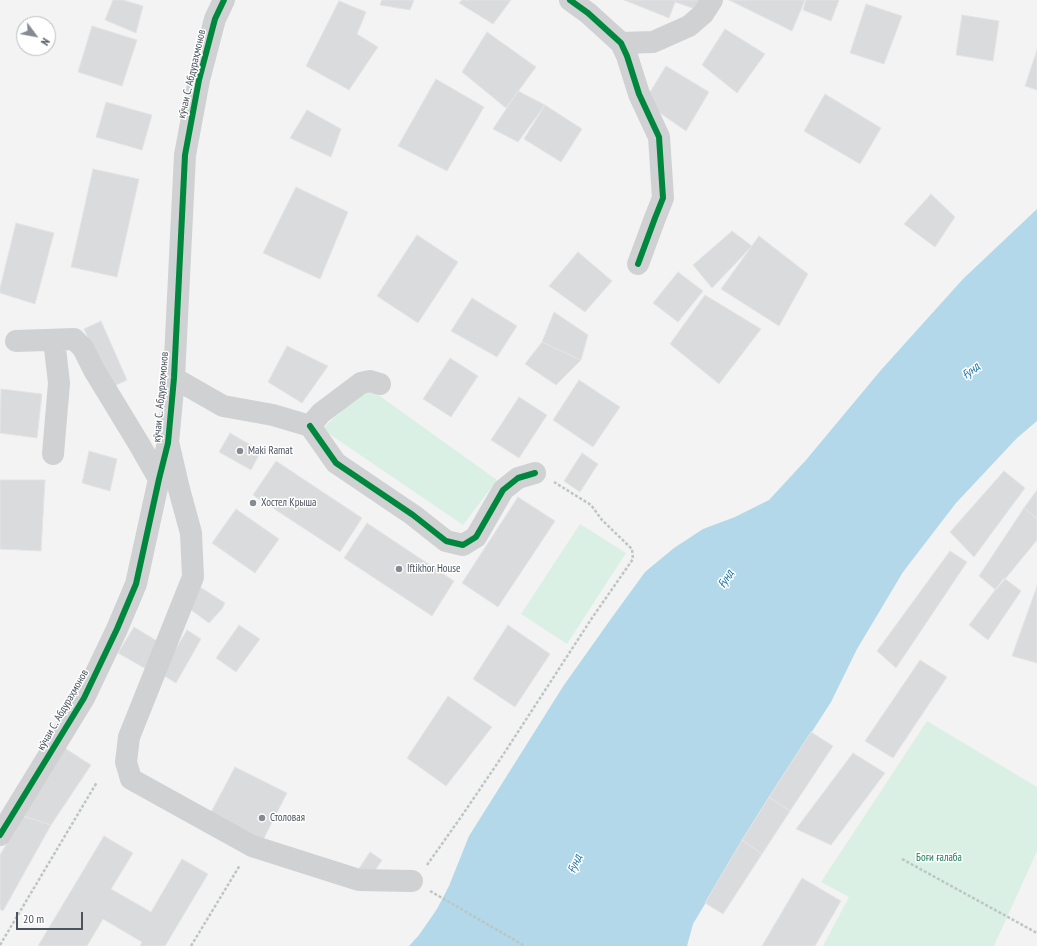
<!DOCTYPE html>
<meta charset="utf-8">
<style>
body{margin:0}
#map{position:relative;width:1037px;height:946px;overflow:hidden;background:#f3f3f3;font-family:"PT Sans Narrow",sans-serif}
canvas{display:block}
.north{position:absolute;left:16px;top:16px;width:40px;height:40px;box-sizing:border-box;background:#fff;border:1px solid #b7babf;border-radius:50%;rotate:122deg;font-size:11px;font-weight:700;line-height:16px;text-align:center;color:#4b535e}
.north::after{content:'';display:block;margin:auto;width:14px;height:18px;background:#868b92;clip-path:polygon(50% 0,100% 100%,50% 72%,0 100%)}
.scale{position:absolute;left:16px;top:912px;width:67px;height:18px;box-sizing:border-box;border:2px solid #4b535e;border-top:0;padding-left:5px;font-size:12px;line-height:14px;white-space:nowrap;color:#4b535e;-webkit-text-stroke:3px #fff;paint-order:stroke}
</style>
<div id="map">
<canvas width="1037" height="946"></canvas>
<div class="north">N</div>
<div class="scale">20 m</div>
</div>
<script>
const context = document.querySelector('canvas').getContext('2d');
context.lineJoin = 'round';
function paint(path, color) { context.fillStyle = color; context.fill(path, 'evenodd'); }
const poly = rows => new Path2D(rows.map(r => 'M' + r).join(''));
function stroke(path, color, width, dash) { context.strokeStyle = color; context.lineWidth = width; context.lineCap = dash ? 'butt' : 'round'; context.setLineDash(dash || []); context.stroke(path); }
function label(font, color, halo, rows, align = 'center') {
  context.font = font + ' "PT Sans Narrow",sans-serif'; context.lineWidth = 3; context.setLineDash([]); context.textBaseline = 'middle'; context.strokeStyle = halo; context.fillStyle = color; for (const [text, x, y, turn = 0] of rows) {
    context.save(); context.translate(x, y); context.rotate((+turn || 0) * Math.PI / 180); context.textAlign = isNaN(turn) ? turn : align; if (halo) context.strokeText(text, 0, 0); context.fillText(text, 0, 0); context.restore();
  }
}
paint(poly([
 [370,389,497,480,463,525,322,429,359,395],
 [580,524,626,553,567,644,521,614],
 [927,721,1037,787,1037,851,994,946,823,946,849,897,821,882]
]), '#daf0e5');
paint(poly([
 [1037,209,1037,421,1017,438,956,503,903,572,857,649,831,702,750,828,693,924,687,946,409,946,419,935,437,909,449,886,469,836,564,685,608,623,645,572,674,548,703,529,735,517,769,500,806,460,881,370,963,279]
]), '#b2d8ea');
const building = poly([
 [113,0,123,0,143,6,136,33,105,20,113,0],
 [382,0,414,0,410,10,380,5,382,0],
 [462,0,511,0,493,24,459,3,462,0],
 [624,0,676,0,669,18,624,0],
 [676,0,706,0,701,11,675,2,676,0],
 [729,0,805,0,792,31,729,0],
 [806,0,839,0,831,21,803,10,806,0],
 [339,1,366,12,357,34,378,47,349,90,306,66,339,1],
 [866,4,902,16,884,64,850,53,866,4],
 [962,15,999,21,993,61,956,55,962,15],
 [92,26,137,40,122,86,78,72,92,26],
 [725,29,765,54,737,93,702,65,725,29],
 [487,32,536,67,506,108,462,72,487,32],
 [1037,50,1037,90,1025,86,1037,50],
 [666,66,709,92,686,131,644,102,666,66],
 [436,79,484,107,447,171,398,146,436,79],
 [518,91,545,105,518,142,493,129,518,91],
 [825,94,881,128,860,164,804,131,825,94],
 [106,102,152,115,142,150,96,137,106,102],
 [545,105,582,129,561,162,524,139,545,105],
 [307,110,341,129,331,157,290,138,307,110],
 [93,169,139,179,117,277,71,267,93,169],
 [296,187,348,212,320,279,263,253,296,187],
 [931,194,955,217,935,247,904,224,931,194],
 [16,223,54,233,35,304,0,293,0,288,16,223],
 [732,231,752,246,712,288,693,265,732,231],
 [417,235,458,262,418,323,377,296,417,235],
 [759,236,808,274,779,326,721,289,759,236],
 [578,252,612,281,585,312,549,286,578,252],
 [678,272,703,291,678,322,653,303,678,272],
 [705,295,761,329,719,384,670,344,705,295],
 [472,298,517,326,497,357,451,331,472,298],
 [554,312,588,335,581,360,542,342,554,312],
 [101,321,127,380,110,388,84,329,101,321],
 [542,342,581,360,556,385,525,364,542,342],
 [287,346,328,366,302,403,268,382,287,346],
 [450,358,478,376,451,417,423,399,450,358],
 [579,380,620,407,593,447,553,420,579,380],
 [1,389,42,394,37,438,0,433,1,389],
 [519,397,547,415,519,458,491,440,519,397],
 [230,433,261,451,251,470,219,452,230,433],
 [89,451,117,459,110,491,82,483,89,451],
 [582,453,598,464,580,492,564,481,582,453],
 [276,461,362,518,340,552,253,495,276,461],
 [1004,471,1025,488,974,557,950,532,1004,471],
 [0,480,45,480,41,551,0,549,0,480],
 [1037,490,1037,519,1024,508,1037,490],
 [518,497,555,521,498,607,462,583,518,497],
 [1024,508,1037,519,1037,540,996,590,979,576,1024,508],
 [236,509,279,539,255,573,212,543,236,509],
 [367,523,454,581,432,616,344,558,367,523],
 [950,551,967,562,896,668,877,651,950,551],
 [1004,578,1021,591,988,640,969,625,1004,578],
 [1037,586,1037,663,1012,656,1037,586],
 [200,587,225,603,222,609,209,623,187,607,200,587],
 [239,625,260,639,236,672,216,658,239,625],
 [508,625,550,654,515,707,473,679,508,625],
 [134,627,162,644,146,669,118,653,134,627],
 [187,630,201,639,176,683,161,674,187,630],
 [920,660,947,677,893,758,865,741,920,660],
 [448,696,492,727,446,786,407,758,448,696],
 [811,732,833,746,790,811,769,797,811,732],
 [63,747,91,765,51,825,23,816,63,747],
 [853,753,885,773,831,845,796,829,853,753],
 [235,767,287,793,263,840,210,814,235,767],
 [769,797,790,811,762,854,742,840,769,797],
 [23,816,51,825,3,911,0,909,0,855,23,816],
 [104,836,133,853,111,889,151,912,182,859,208,874,165,946,140,946,142,942,103,919,87,946,38,946,104,836],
 [742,840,762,854,723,914,705,903,742,840],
 [370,852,382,860,370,878,358,870,370,852],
 [802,878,841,901,815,946,762,946,802,878]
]);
paint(building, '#dadbdd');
stroke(building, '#e4e4e5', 1);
stroke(poly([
 [902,859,1037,933],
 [427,865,461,817,503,755,592,618,633,559,632,549,602,520,591,505,554,482],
 [430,891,525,946],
 [0,945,97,782],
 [191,946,240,865]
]), '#bdc6c4', 2.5, [3, 2]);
stroke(poly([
 [570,0,588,13,621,43,627,56,639,94,659,137,663,198,655,218,638,264],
 [621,43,653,42,689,26,703,14,712,0],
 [16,341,74,339,83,348,94,370,139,444,159,479],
 [174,378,223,406,273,415,310,426,321,413,361,383,370,381,380,384],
 [310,426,336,463,413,515,446,541,463,545,476,537,503,490,518,478,535,473],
 [169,446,179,489,191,533,193,577,129,737,126,762,131,779,252,846,359,880,412,881],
 [53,454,59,383,54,340],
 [0,835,84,698,117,629,136,584,159,479,168,443,174,378,185,155,199,80,215,19,224,0]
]), '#cfd1d3', 22);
stroke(poly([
 [570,0,588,13,621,43,627,56,639,94,659,137,663,198,655,218,638,264],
 [310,426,336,463,413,515,446,541,463,545,476,537,503,490,518,478,535,473],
 [0,835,84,698,117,629,136,584,159,479,168,443,174,378,185,155,199,80,215,19,224,0]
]), '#00873e', 6);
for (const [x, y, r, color] of [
 [240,451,4,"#868b92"],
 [253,503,4,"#868b92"],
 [399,569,4,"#868b92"],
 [262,818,4,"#868b92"]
]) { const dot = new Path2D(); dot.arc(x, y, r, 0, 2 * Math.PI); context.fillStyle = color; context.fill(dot); stroke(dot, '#fff', 1.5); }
label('11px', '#4b535e', '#fff', [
 ["кӯчаи С. Абдураҳмонов",192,74,-77],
 ["кӯчаи С. Абдураҳмонов",161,397,-85],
 ["кӯчаи С. Абдураҳмонов",63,710,-60]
]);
label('11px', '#4b535e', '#fff', [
 ["Maki Ramat",248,451],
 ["Хостел Крыша",261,503],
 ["Iftikhor House",407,569],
 ["Столовая",270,818]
], 'left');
label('11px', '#1f7b59', '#fff', [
 ["Боғи ғалаба",939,858]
]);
label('italic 12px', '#1875a4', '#fff', [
 ["Ғунд",971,371,-39],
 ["Ғунд",726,579,-58],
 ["Ғунд",575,864,-68]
]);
</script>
